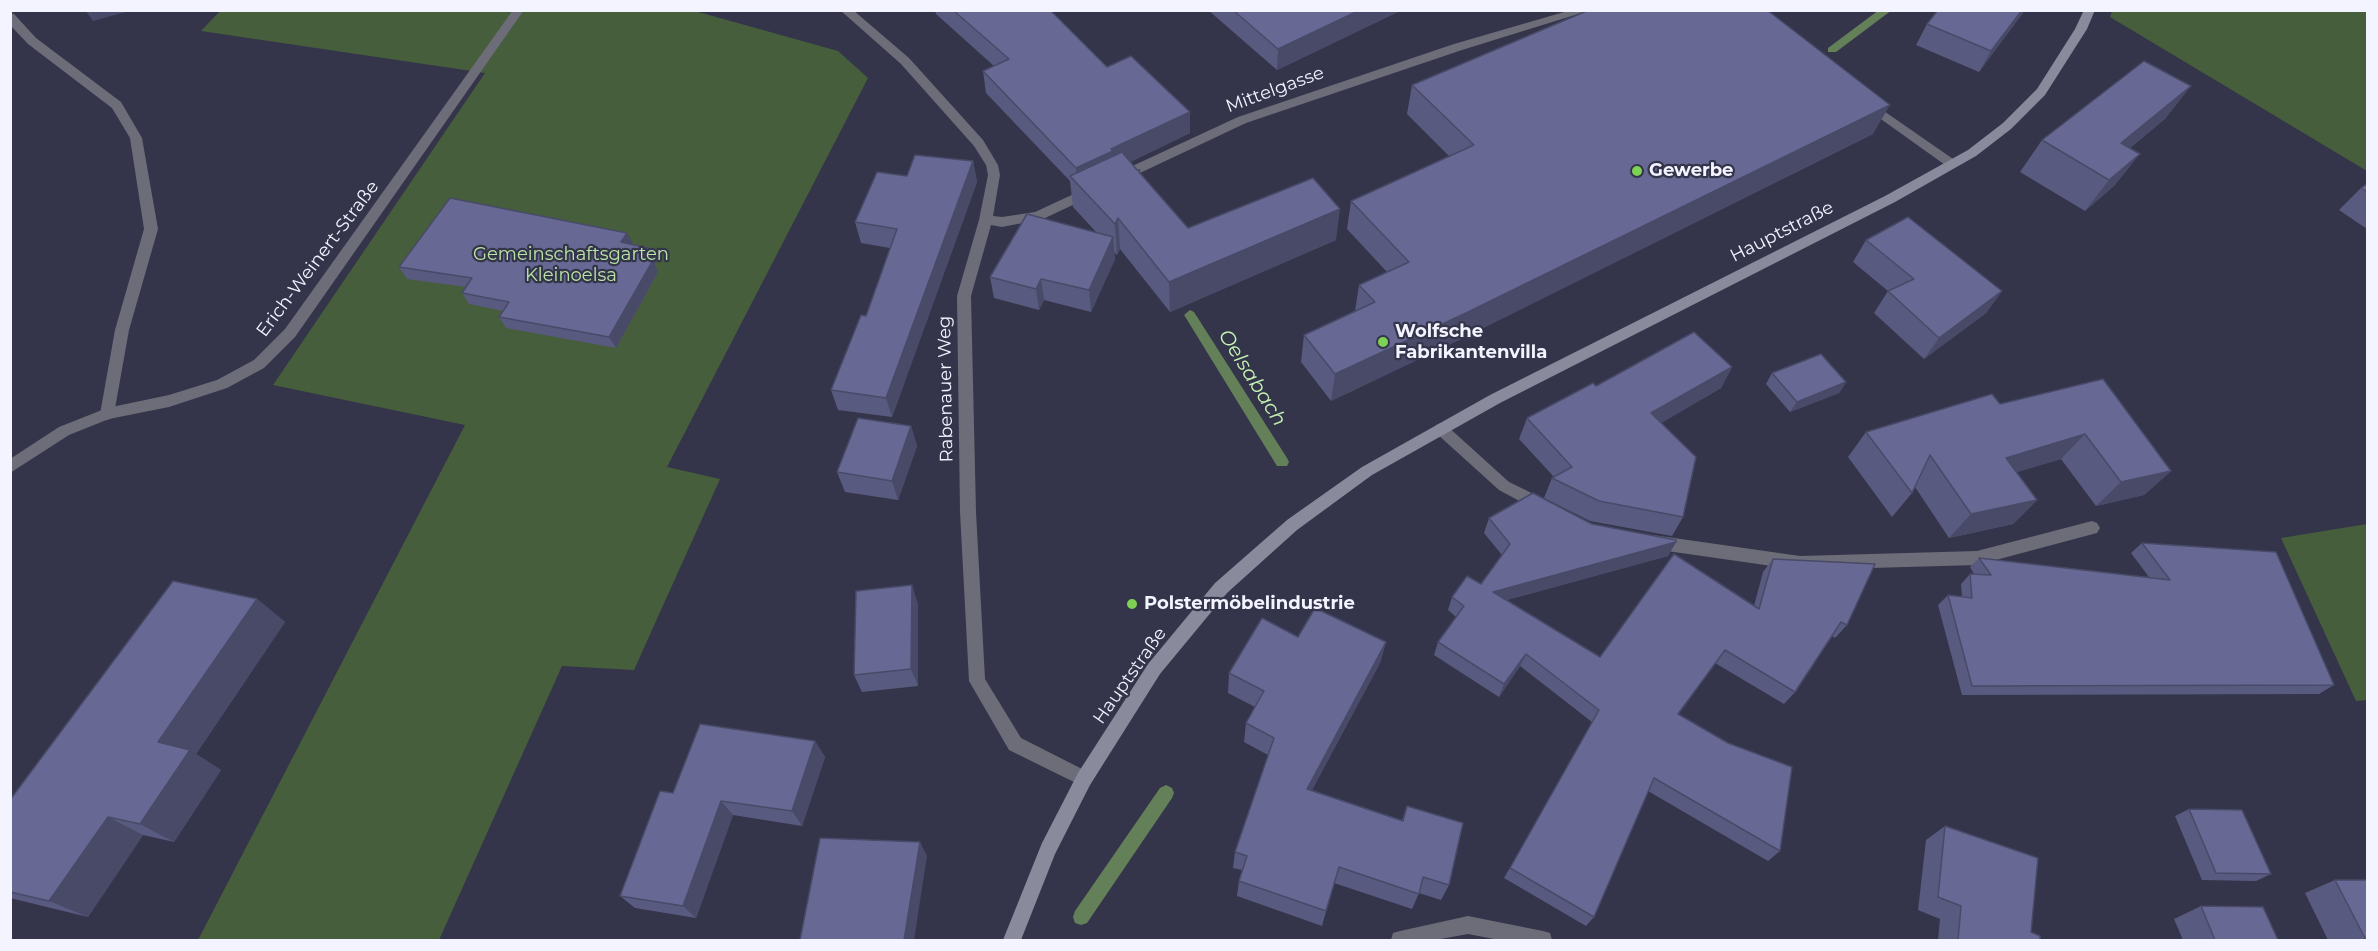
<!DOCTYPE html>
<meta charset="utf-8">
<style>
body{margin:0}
#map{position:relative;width:2378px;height:951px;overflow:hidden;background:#34354a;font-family:Montserrat,sans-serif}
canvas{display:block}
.frame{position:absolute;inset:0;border:12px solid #f3f4ff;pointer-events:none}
</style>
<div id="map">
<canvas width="2378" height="951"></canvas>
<div class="frame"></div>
</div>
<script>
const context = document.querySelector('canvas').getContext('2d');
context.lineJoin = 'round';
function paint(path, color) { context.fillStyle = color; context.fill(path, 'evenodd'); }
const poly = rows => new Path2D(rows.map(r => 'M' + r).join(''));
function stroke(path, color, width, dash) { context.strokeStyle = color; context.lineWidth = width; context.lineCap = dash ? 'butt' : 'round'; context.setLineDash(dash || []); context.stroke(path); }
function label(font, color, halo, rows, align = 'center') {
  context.font = font + ' Montserrat,sans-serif'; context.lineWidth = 4.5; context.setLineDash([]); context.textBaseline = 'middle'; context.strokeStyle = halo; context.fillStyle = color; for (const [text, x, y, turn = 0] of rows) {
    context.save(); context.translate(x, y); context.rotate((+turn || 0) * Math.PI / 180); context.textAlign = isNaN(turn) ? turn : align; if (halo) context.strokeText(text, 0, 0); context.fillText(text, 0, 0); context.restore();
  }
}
paint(poly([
 [221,10,691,10,838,51,868,78,667,467,720,479,634,670,562,666,439,940,198,940,465,425,273,385,485,73,201,31],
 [2112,11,2367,11,2367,171,2110,17],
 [2367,524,2367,700,2356,701,2281,538]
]), '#465e3c');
paint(poly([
 [1879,10,1892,10,1836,52,1828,52,1828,48,1879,10],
 [1190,310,1194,312,1287,458,1289,462,1287,466,1277,466,1186,318,1184,315,1190,310],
 [1166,785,1172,788,1174,793,1172,798,1087,923,1081,925,1075,923,1073,917,1075,911,1160,788,1166,785]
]), '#648059');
paint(poly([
 [10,13,14,14,36,38,121,102,142,138,158,229,129,330,114,414,112,418,107,420,102,418,100,414,115,330,144,229,130,138,112,108,28,44,10,25,10,13],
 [1868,100,1956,161,1958,164,1956,167,1948,167,1864,107,1864,101,1868,100]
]), '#6c6d78');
paint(poly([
 [513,10,524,10,295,337,264,368,227,388,169,407,109,419,69,435,10,473,10,459,59,427,107,408,169,395,217,380,254,360,285,329,513,10],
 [840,10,853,10,909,58,983,140,998,165,1000,175,993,216,1002,217,1035,212,1091,186,1097,191,1096,194,1043,219,1002,227,991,225,971,296,976,512,985,679,1021,738,1090,773,1093,779,1090,785,1084,787,1009,750,969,681,960,512,957,296,979,220,988,175,986,165,974,146,901,64,840,10],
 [1571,10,1591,10,1462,50,1246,123,1123,181,1118,182,1112,178,1113,175,1238,117,1454,44,1571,10],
 [1441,423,1446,425,1509,482,1548,501,1551,506,1548,511,1543,512,1538,511,1499,490,1436,433,1434,429,1436,425,1441,423],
 [2092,521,2097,523,2100,528,2097,533,1977,565,1800,570,1653,549,1648,547,1645,542,1648,537,1653,535,1800,556,1977,551,2092,521],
 [1468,916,1543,931,1550,933,1552,940,1499,940,1468,934,1435,940,1391,940,1393,933,1400,931,1468,916]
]), '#6c6d78');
paint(poly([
 [2084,10,2095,10,2087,29,2045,95,2011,129,1976,156,1895,202,1500,403,1372,475,1297,530,1227,593,1160,674,1090,785,1055,854,1021,940,1003,940,1042,843,1078,773,1148,664,1215,583,1287,520,1362,467,1490,395,1885,196,1968,150,2003,123,2037,89,2075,29,2084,10]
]), '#898a9b');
paint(poly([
 [935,10,1050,10,1107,67,1190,112,1190,133,1130,162,1188,228,1336,240,1170,312,1120,249,1117,255,1114,252,1115,259,1091,312,1044,300,1039,310,994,298,990,277,1097,233,1073,207,1070,181,986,93,983,71,994,66,936,14],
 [1208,10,1402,10,1277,70],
 [2025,10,1979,72,1916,45,1927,24],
 [1412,85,1873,134,1459,340,1331,401,1301,362,1304,335,1355,311,1359,285,1387,272,1347,229,1351,201,1449,156,1407,114],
 [2166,118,2130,148,2115,185,2085,211,2020,172,2042,140],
 [973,161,977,182,892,417,838,410,831,390,866,316,890,248,861,243,855,222,907,176],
 [2367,184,2367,229,2339,210,2361,188],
 [1866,240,2002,291,1986,313,1924,359,1874,313,1888,291,1853,262],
 [633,244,657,260,655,264,658,272,616,348,506,328,499,317,503,311,469,304,462,293,466,287,407,279,399,267],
 [1732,367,1721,388,1661,423,1683,517,1672,536,1590,521,1544,498,1552,478,1554,477,1519,439,1527,418,1596,386],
 [1772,373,1846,382,1839,393,1790,412,1766,384],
 [2103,379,2171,471,2144,495,2096,506,2061,459,2017,472,2037,500,2013,524,1949,538,1915,487,1912,493,1892,517,1848,457,1866,432,2000,404],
 [911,426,917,446,898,500,845,492,837,472],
 [1489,518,1592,524,1676,542,1668,556,1507,600,1600,657,1754,606,1763,572,1773,559,1847,625,1835,638,1832,636,1795,692,1784,704,1715,663,1678,714,1780,851,1768,861,1648,791,1594,917,1586,926,1504,878,1592,722,1520,666,1499,697,1434,655,1438,642,1456,617,1448,610,1452,597,1481,584,1502,555,1484,533],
 [2142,543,2334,685,2319,694,1962,695,1938,605,1948,595,1962,597,1961,584,1970,574,1974,574,1970,567,1979,558,2149,577,2131,553],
 [257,599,285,622,196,754,221,770,174,842,143,835,88,917,10,898,10,800],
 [918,604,918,686,862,692,854,675],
 [1298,637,1386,642,1380,663,1312,790,1402,820,1407,806,1449,885,1441,900,1419,893,1412,909,1334,883,1322,926,1237,896,1239,881,1242,870,1233,868,1235,852,1268,755,1244,742,1246,723,1255,707,1228,693,1229,673],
 [815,741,825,757,802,826,733,815,696,918,635,908,620,896,673,793],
 [2189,809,2271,874,2256,881,2202,880,2175,816],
 [1945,826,2031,932,2040,940,1938,940,1940,919,1918,910,1926,840],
 [2335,880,2367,940,2328,940,2305,893],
 [2201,906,2278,940,2183,940,2174,919]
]), '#595a7f');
paint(poly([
 [85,10,133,10,93,21],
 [1360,10,1402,10,1277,70,1278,49],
 [2022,10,2025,10,1979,72,1991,51],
 [2191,86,2166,118,2097,175,2121,143],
 [1890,105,1873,134,1459,340,1331,401,1335,374],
 [1190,112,1190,133,1114,170,1078,185,1076,168,1111,149],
 [2140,154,2115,185,2085,211,2109,180],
 [973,161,977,182,892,417,886,398],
 [1340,209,1336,240,1170,312,1169,282],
 [1118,218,1120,249,1117,255,1115,224],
 [627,233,633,244,627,254,621,242],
 [1113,237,1115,259,1091,312,1089,290],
 [652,249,657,260,655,264,658,272,616,348,609,337,645,259],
 [1041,279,1044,300,1039,310,1036,289],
 [2002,291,1986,313,1924,359,1939,338],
 [1732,367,1721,388,1642,434,1651,413],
 [1846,382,1839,393,1790,412,1797,402],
 [911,426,917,446,898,500,892,481],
 [2085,434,2061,459,1984,482,2006,458],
 [2171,471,2144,495,2096,506,2121,482],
 [2037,500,2013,524,1949,538,1971,514],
 [1676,542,1668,556,1488,605,1493,592],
 [912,585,918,604,918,686,911,669],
 [257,599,285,622,196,754,221,770,174,842,140,824,158,742],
 [1386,642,1380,663,1303,806,1307,789],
 [1526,654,1520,666,1499,697,1504,684],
 [815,741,825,757,802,826,792,811],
 [721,801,733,815,696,918,683,906],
 [108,817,143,835,88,917,49,901],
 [920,842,927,856,914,940,904,940]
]), '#484a68');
const building = poly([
 [953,10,1050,10,1107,67,1131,56,1190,112,1111,149,1113,151,1076,168,983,71,1009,59,953,10],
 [1233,10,1360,10,1278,49,1233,10],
 [1589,10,1767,10,1890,105,1466,313,1335,374,1304,335,1375,302,1359,285,1409,262,1351,201,1474,145,1412,85,1589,10],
 [1938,10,2022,10,1991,51,1927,24,1938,10],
 [2144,61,2191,86,2121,143,2140,154,2109,180,2042,140,2144,61],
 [1122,152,1137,170,1140,170,1139,172,1188,228,1313,178,1340,209,1169,282,1118,218,1115,224,1070,176,1122,152],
 [915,155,973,161,886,398,831,390,861,315,866,316,897,229,855,222,877,172,907,176,915,155],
 [2367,184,2367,192,2361,188,2367,184],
 [450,198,627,233,621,242,652,249,645,259,653,260,609,337,499,317,509,302,462,293,472,278,399,267,450,198],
 [1027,214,1113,237,1089,290,1041,279,1036,289,990,277,1027,214],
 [1908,217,2002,291,1939,338,1888,291,1914,279,1866,240,1908,217],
 [1694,332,1732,367,1651,413,1696,457,1683,517,1599,501,1552,478,1572,467,1527,418,1593,383,1596,386,1694,332],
 [1821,354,1846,382,1797,402,1772,373,1821,354],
 [2103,379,2171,471,2121,482,2085,434,2006,458,2037,500,1971,514,1930,455,1912,493,1866,432,1992,394,2000,404,2103,379],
 [858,418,911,426,892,481,837,472,858,418],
 [1533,493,1592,524,1676,540,1676,542,1493,592,1600,657,1674,554,1759,609,1773,559,1875,564,1847,625,1841,622,1795,692,1725,650,1678,714,1728,743,1792,767,1780,851,1654,778,1594,917,1510,868,1599,710,1526,654,1504,684,1438,642,1464,606,1452,597,1467,576,1481,584,1510,544,1489,518,1533,493],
 [2142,543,2276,552,2334,685,1972,686,1948,595,1972,598,1970,574,1991,575,1979,558,2170,580,2142,543],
 [173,581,257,599,158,742,190,750,140,824,108,817,49,901,10,892,10,800,173,581],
 [912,585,911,669,854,675,856,591,912,585],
 [1315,608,1386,642,1307,789,1403,821,1407,806,1463,823,1449,885,1423,877,1419,894,1339,867,1326,911,1239,881,1247,856,1235,852,1274,738,1246,723,1264,691,1229,673,1262,618,1298,637,1315,608],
 [700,724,815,741,792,811,721,801,683,906,620,896,660,791,673,793,700,724],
 [2189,809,2242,810,2271,874,2216,873,2189,809],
 [1945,826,2038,858,2031,932,2040,936,2040,940,1958,940,1961,906,1938,897,1945,826],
 [820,838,920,842,904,940,800,940,820,838],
 [2335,880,2367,880,2367,940,2366,940,2335,880],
 [2201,906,2263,907,2278,940,2215,940,2201,906]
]);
paint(building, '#676994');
stroke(building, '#484a68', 1.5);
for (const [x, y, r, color] of [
 [1637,171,6,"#7dd154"],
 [1383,342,6,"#7dd154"],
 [1132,604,6,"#7dd154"]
]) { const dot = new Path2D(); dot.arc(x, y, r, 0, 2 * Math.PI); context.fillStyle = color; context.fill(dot); stroke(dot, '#34354a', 2); }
label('18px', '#f3f4ff', '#34354a', [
 ["Mittelgasse",1275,90,-20],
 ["Hauptstraße",1782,232,-27],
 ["Erich-Weinert-Straße",318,259,-53],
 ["Rabenauer Weg",946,389,-91],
 ["Hauptstraße",1130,676,-55]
]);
label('bold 18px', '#f3f4ff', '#34354a', [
 ["Gewerbe",1649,171],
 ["Wolfsche",1395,332],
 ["Fabrikantenvilla",1395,353],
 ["Polstermöbelindustrie",1144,604]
], 'left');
label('18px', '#b9e5a6', '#34354a', [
 ["Gemeinschaftsgarten",571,255],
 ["Kleinoelsa",571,276]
]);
label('italic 20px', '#c6f3b3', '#34354a', [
 ["Oelsabach",1252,378,58]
]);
</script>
